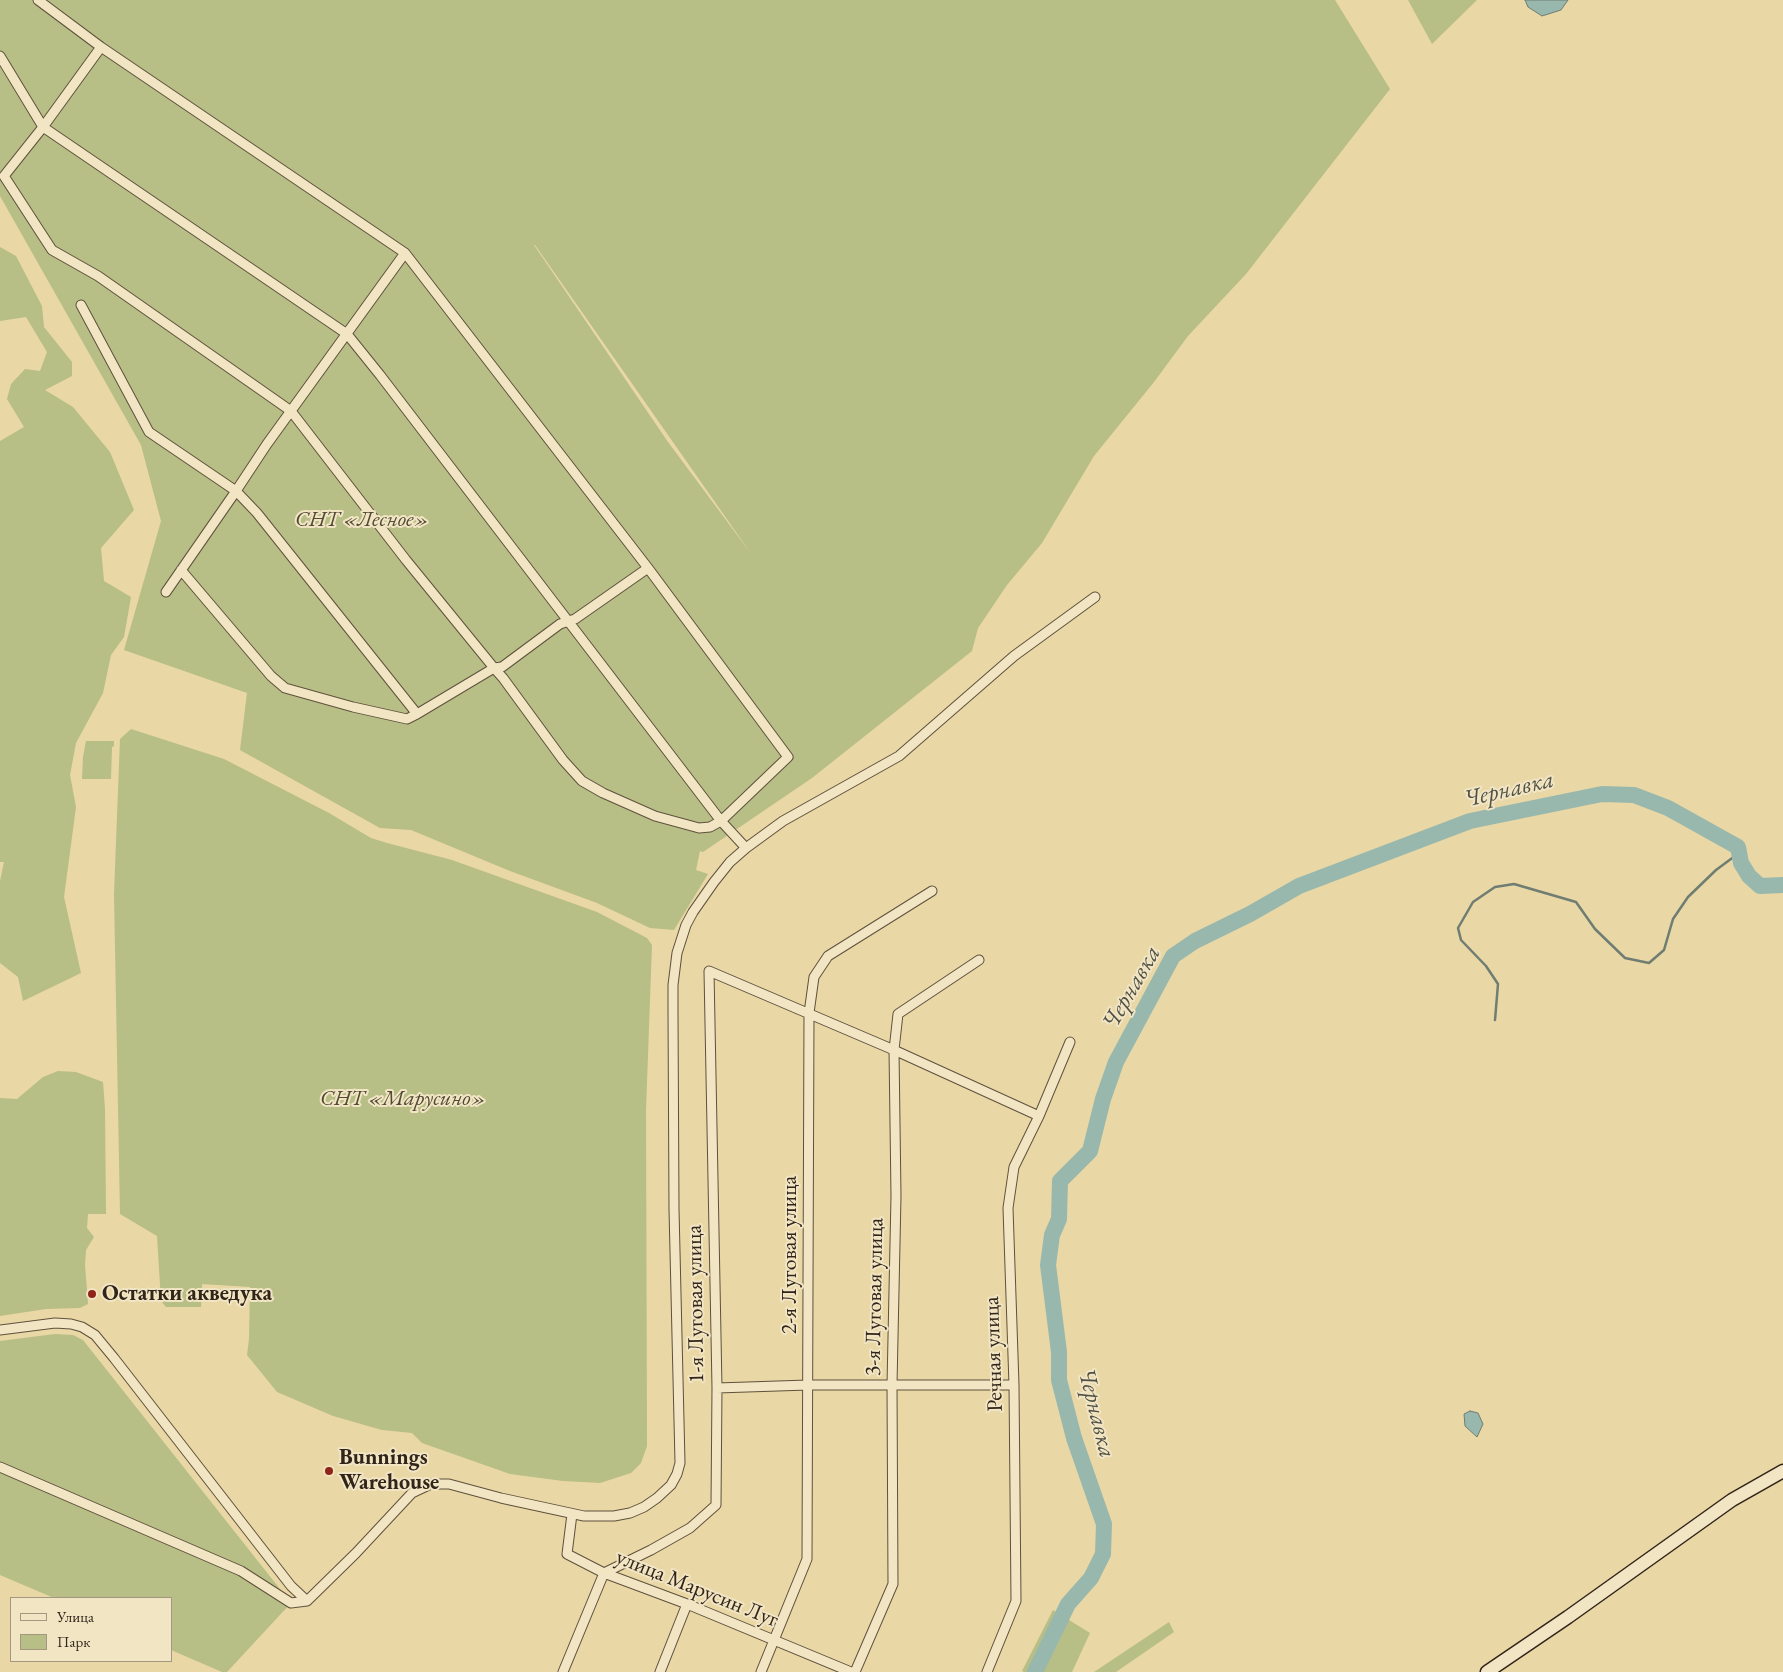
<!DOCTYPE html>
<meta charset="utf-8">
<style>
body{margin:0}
#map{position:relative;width:1783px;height:1672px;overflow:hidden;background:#e9d7a5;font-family:"EB Garamond",serif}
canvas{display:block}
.legend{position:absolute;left:10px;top:1597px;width:162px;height:65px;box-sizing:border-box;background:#f1e5c4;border:1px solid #a49880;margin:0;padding:6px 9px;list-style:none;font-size:15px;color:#312419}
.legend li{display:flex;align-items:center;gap:10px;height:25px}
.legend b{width:25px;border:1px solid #a49880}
</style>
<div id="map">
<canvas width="1783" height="1672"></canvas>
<ul class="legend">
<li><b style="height:6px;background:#f1e5c4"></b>Улица</li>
<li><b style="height:14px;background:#b7be86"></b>Парк</li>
</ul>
</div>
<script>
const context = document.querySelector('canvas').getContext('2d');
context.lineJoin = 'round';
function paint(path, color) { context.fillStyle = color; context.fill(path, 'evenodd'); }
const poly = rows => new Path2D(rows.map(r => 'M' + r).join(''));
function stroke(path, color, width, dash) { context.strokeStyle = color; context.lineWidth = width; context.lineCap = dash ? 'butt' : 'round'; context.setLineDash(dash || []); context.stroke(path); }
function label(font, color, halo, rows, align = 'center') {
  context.font = font + ' "EB Garamond",serif'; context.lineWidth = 4; context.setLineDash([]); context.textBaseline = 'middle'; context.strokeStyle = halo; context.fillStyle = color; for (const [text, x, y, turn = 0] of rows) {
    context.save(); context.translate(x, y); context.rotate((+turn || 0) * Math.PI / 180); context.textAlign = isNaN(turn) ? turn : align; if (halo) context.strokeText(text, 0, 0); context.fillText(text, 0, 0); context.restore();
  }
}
paint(poly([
 [0,0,1335,0,1390,89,1246,274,1188,336,1154,382,1094,456,1042,543,1007,585,978,628,972,651,812,778,703,852,700,851,696,870,708,874,674,930,650,928,597,903,510,871,411,830,380,828,240,750,247,693,124,650,161,521,141,445,0,196],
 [534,245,535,245,752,555,668,442],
 [1408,0,1477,0,1432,44],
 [0,247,16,256,42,306,44,327,72,362,72,376,45,390,73,407,110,452,134,510,101,548,104,581,131,597,124,637,111,655,103,693,76,743,70,775,76,807,64,897,81,973,23,1001,18,977,0,963,0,881,4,862,0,862,0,441,24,427,7,399,11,384,25,369,40,371,47,352,26,317,0,321],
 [131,729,224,759,329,813,371,838,387,843,452,860,597,912,647,938,652,945,646,1110,647,1446,641,1463,631,1473,600,1483,563,1481,510,1474,422,1443,412,1433,382,1430,333,1416,277,1392,247,1355,249,1339,250,1287,202,1284,201,1307,166,1307,161,1301,157,1236,120,1214,114,894,120,739],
 [86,741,114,741,114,746,112,747,111,779,82,779,83,757],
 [58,1071,76,1072,103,1082,105,1109,106,1214,88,1214,87,1228,94,1237,86,1250,85,1265,88,1304,80,1308,46,1309,0,1316,0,1098,17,1099,43,1077],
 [55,1334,73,1335,83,1340,291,1603,227,1672,222,1672,171,1650,171,1598,54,1598,0,1575,0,1341],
 [1053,1610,1090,1633,1072,1672,1024,1672,1022,1671],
 [1169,1622,1174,1632,1116,1672,1094,1672]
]), '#b7be86');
const water = poly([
 [1525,0,1568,0,1561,10,1542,16,1528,7,1525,0],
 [1470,1411,1478,1413,1483,1424,1477,1437,1465,1426,1464,1414,1470,1411]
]);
paint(water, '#98b8ad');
stroke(water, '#6f7d72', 1);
stroke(poly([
 [1495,1020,1498,984,1486,966,1461,940,1458,928,1473,902,1495,887,1514,884,1576,902,1595,929,1625,958,1649,963,1664,950,1673,919,1688,897,1716,870,1739,853]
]), '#6f7d72', 2.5);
stroke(poly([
 [1035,1672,1068,1604,1091,1578,1103,1554,1104,1524,1074,1438,1059,1380,1059,1352,1048,1265,1052,1235,1059,1219,1060,1181,1090,1151,1103,1099,1116,1062,1173,956,1195,941,1250,914,1299,886,1470,821,1602,794,1634,795,1668,808,1738,847,1741,863,1749,876,1760,886,1783,885]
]), '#98b8ad', 16);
const street = poly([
 [38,0,101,47,405,253,648,568],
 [101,47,43,127,4,176,52,250,98,276,291,411,406,560,494,668,503,678,563,760,582,781,603,793,655,816,699,828,710,827,721,821,788,757,648,568,575,619,560,624,502,667,494,668,417,714,407,719,353,707,285,688,271,676,181,570],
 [0,56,43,127,347,334,380,375,721,821,746,848],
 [81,305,149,432,236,491,257,513,417,714],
 [166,592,236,491,267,444,405,253],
 [0,1330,55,1323,71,1324,82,1327,95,1335,114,1358,291,1586,307,1601],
 [717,1388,808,1385,1014,1385],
 [0,1467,241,1571,291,1603,307,1601,356,1553,412,1493,431,1484,449,1484,501,1498,584,1516,614,1516,630,1513,644,1507,657,1498,671,1485,677,1474,680,1463,674,1209,673,1011,673,985,677,953,686,925,693,912,714,882,730,862,746,848,783,821,899,756,1014,656,1095,597],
 [572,1514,567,1554,604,1573,687,1604,851,1672],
 [563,1672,604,1573,651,1550,690,1528,716,1505,717,1388,709,971,894,1050,1039,1116],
 [660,1672,687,1604],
 [761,1672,807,1559,809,1013,814,977,828,956,932,891],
 [855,1672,893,1584,892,1385,896,1196,894,1050,898,1014,979,960],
 [987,1672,1016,1601,1014,1385,1008,1208,1014,1167,1039,1116,1070,1042]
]);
const secondary = poly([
 [1487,1672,1568,1617,1732,1500,1783,1471]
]);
stroke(street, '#5f513c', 11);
stroke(secondary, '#312419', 15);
stroke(street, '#f1e5c4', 9);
stroke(secondary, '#f1e5c4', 12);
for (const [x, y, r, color] of [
 [92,1294,5,"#8f2418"],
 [329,1471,5,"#8f2418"]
]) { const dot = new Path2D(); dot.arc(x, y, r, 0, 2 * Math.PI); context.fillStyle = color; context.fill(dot); stroke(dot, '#f1e5c4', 2); }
label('italic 22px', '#524a34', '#f1e5c4', [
 ["СНТ «Лесное»",362,520],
 ["СНТ «Марусино»",403,1099]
]);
label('22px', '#312419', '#f1e5c4', [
 ["2-я Луговая улица",790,1255,-90],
 ["3-я Луговая улица",875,1297,-89],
 ["1-я Луговая улица",696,1304,-91],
 ["Речная улица",994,1354,-92],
 ["улица Марусин Луг",697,1589,22]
]);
label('bold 22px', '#312419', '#f1e5c4', [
 ["Остатки акведука",102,1294],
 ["Bunnings",339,1458],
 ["Warehouse",339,1483]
], 'left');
label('italic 24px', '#505045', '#f1e5c4', [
 ["Чернавка",1509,790,-13],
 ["Чернавка",1132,988,-60],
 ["Чернавка",1096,1413,76]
]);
</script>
